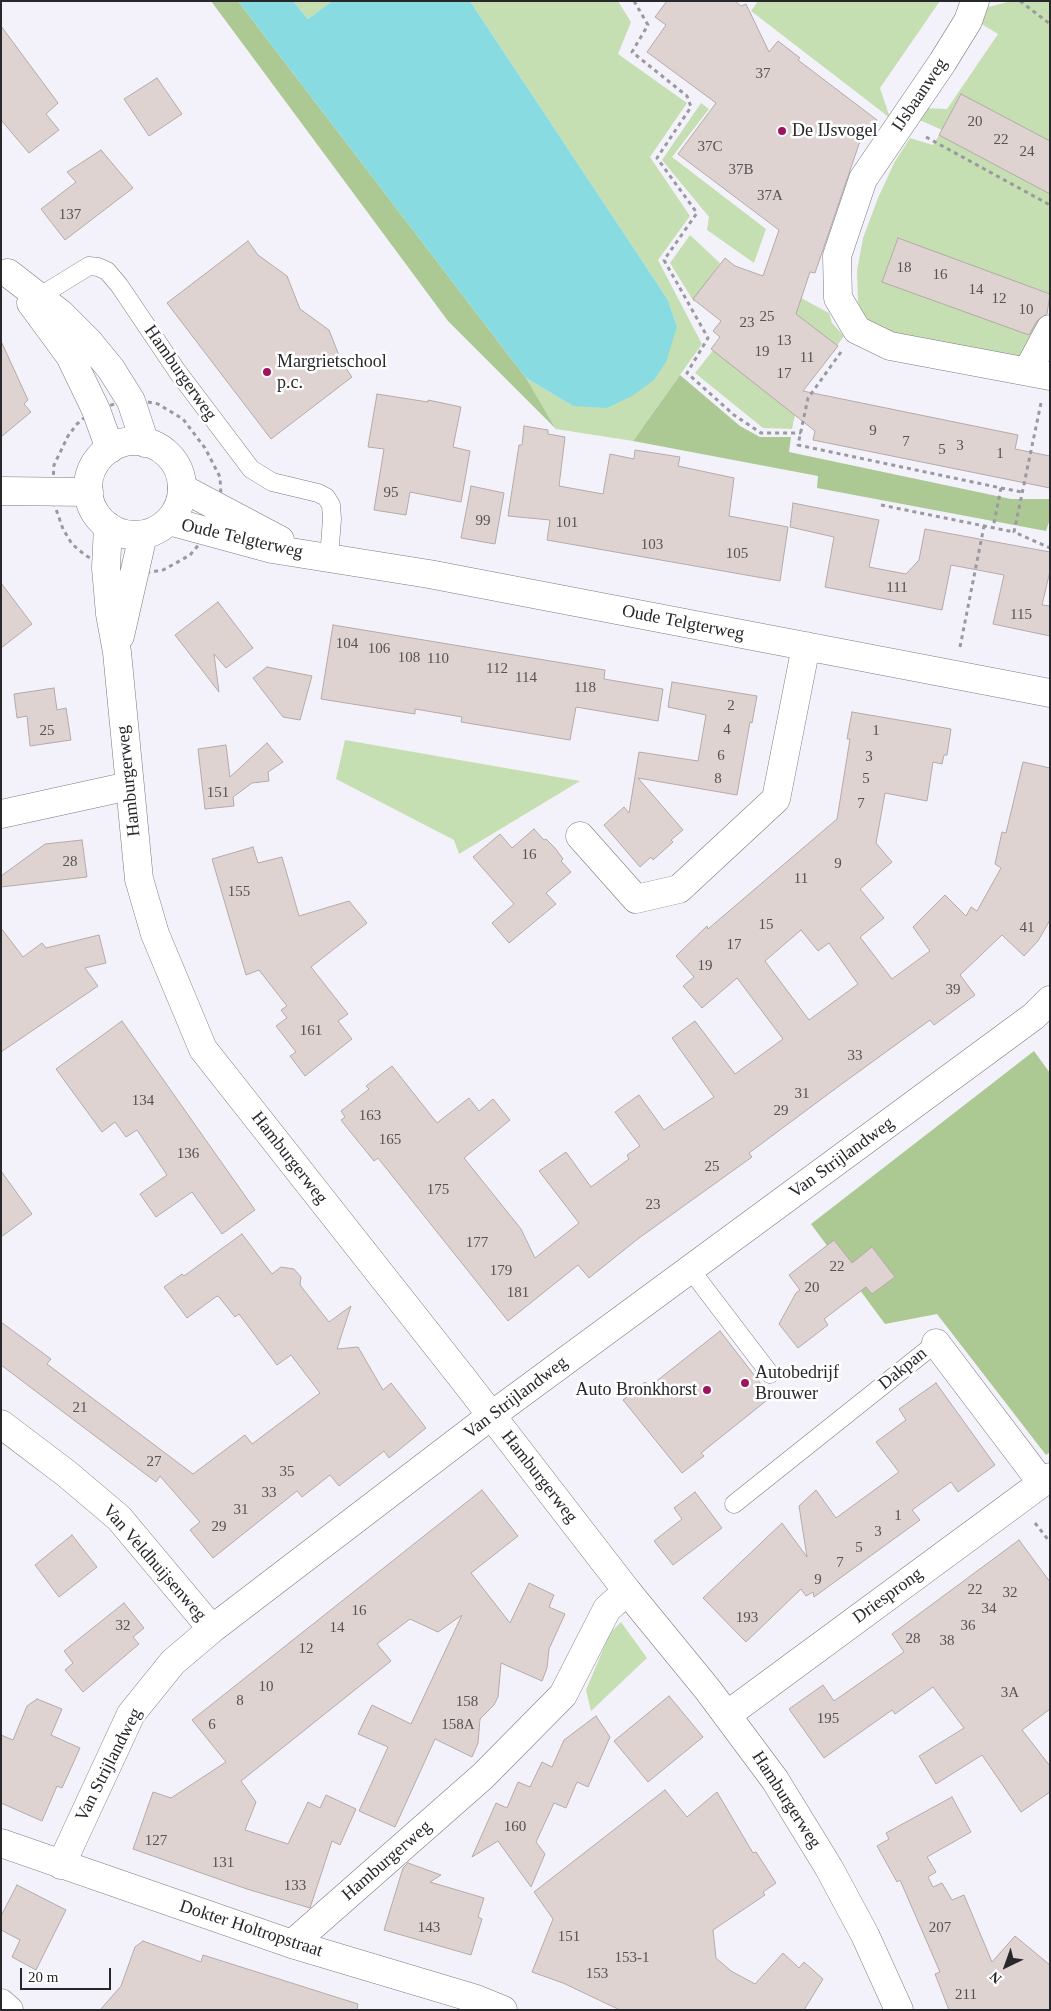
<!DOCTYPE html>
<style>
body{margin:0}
#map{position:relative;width:1051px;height:2011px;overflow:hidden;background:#f3f2fb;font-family:Georgia,serif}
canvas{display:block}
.frame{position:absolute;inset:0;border:2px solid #28272b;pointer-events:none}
.north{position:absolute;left:981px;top:1941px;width:50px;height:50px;-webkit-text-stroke:4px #fff;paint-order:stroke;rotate:222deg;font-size:14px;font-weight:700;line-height:20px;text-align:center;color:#28272b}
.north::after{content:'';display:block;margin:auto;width:18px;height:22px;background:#28272b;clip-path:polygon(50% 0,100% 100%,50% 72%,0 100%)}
.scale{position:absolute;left:20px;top:1968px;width:91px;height:22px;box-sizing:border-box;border:2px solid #28272b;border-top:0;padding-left:6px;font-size:15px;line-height:18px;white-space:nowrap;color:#28272b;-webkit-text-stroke:4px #fff;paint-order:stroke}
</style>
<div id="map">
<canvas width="1051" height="2011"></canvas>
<div class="frame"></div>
<div class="north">N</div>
<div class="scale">20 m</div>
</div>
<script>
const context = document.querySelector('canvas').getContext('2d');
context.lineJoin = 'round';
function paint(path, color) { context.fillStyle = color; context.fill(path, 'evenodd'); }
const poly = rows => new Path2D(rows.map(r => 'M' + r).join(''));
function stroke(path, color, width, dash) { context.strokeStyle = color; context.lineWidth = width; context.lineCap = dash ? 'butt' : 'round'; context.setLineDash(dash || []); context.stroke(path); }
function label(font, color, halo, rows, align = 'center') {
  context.font = font + ' Georgia,serif'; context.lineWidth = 5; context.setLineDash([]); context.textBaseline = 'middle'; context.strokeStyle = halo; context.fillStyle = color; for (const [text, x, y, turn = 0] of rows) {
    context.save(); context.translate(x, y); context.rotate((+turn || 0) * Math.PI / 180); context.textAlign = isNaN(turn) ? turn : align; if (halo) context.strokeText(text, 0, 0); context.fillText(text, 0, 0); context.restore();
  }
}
paint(poly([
 [293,1,332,1,308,19],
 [470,1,618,1,631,22,618,54,687,103,650,157,690,216,658,260,702,344,633,441,556,429,526,378,573,406,677,327,668,300],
 [758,1,940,1,880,88,890,118,751,11],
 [1012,1,1050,1,1050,297,1020,361,890,335,869,321,862,312,858,302,857,271,863,238,878,198,894,163,910,138,933,145,942,130,915,118,922,108,947,109,998,34,980,23,988,7],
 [701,103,709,109,672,157,766,229,754,263,707,230,709,217,662,160],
 [690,235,720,263,694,302,670,263],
 [790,292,829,313,832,323,844,336,833,351,780,301],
 [714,349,797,407,792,429,763,428,695,373],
 [345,740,580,781,459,854,454,840,336,779],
 [621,1622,647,1658,591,1711,586,1690,610,1633]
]), '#c6dfb2');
paint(poly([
 [211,1,238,1,526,378,556,429,448,321],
 [680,375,740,426,760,437,791,437,789,452,1011,499,1050,499,1050,519,1046,531,817,488,818,476,633,441],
 [1034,1051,1050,1073,1050,1452,1046,1455,937,1314,885,1324,811,1224]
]), '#acc993');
paint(poly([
 [238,1,293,1,308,19,332,1,470,1,668,300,677,327,666,362,654,380,632,396,607,408,573,406,526,378]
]), '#89dbe2');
const building = poly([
 [667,1,735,1,741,6,746,4,769,52,778,41,800,58,798,60,877,120,859,144,815,273,810,272,796,314,838,346,803,391,1018,435,1015,449,1050,456,1050,488,813,440,815,431,711,349,720,337,713,331,721,321,693,299,725,258,735,266,763,276,779,230,678,154,716,103,647,52,666,25,655,17,667,1],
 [1,26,58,103,46,114,59,130,29,153,1,120,1,26],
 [157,78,182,114,149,136,124,99,157,78],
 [961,94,1050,141,1050,194,939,135,961,94],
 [101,150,133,188,65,240,41,209,76,182,67,172,101,150],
 [898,238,1050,294,1047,314,1037,321,1029,335,882,282,898,238],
 [248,241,258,255,287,276,300,309,329,330,342,363,352,377,271,439,167,303,248,241],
 [1,341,28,400,24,404,31,412,1,437,1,341],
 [377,394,428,402,428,400,461,407,453,447,470,451,461,502,410,492,406,515,374,510,384,449,368,447,377,394],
 [524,426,548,430,548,434,565,437,559,486,603,494,610,454,634,459,635,450,680,457,678,466,734,478,729,516,788,527,780,581,547,540,550,520,508,516,519,445,522,445,524,426],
 [471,486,504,493,495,544,461,538,471,486],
 [793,503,879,520,869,567,906,574,919,560,925,529,1050,552,1050,571,1042,605,1050,606,1050,636,993,624,1004,575,951,565,942,610,825,587,834,537,790,527,793,503],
 [1,583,32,624,1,648,1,583],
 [218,602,253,648,226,668,214,654,219,692,175,635,218,602],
 [333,625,605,670,604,679,663,689,658,721,576,707,570,740,461,722,462,717,415,709,415,714,321,699,333,625],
 [267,667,312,676,300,720,283,717,253,678,267,667],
 [672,682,757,696,752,723,750,722,737,795,638,778,683,830,671,840,673,842,653,860,651,857,640,867,604,825,624,807,629,813,639,752,698,761,706,715,668,707,672,682],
 [54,688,57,710,66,708,71,740,30,746,27,716,17,718,14,694,54,688],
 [852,712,951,729,947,755,944,755,942,764,933,762,927,801,885,793,876,843,892,862,860,889,884,918,860,937,892,979,930,951,913,927,945,895,966,916,971,907,977,911,1001,868,995,864,1002,832,1006,833,1023,762,1050,768,1050,920,1038,941,1024,956,1002,935,960,975,975,995,934,1025,930,1020,839,1086,749,1153,752,1157,639,1238,589,1278,578,1265,508,1321,378,1158,374,1161,348,1129,341,1120,345,1117,341,1111,369,1089,366,1086,392,1066,437,1123,469,1098,479,1111,493,1099,510,1120,464,1158,521,1229,535,1258,579,1223,539,1171,566,1152,591,1187,629,1159,627,1155,640,1146,615,1112,639,1095,664,1130,714,1097,672,1038,695,1021,735,1074,783,1039,737,978,702,1008,683,986,694,977,676,956,707,926,708,929,837,819,850,739,847,739,852,712],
 [801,930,818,951,829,943,858,984,809,1020,765,961,801,930],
 [267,743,283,762,268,772,269,781,252,783,233,797,234,806,205,809,198,749,226,745,230,777,267,743],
 [534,829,544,840,546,839,555,848,563,859,561,861,571,872,546,893,556,904,509,943,492,923,514,904,473,857,500,834,512,848,534,829],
 [82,840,87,877,1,887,1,876,45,844,82,840],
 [253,847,258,863,282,857,299,916,349,901,367,923,311,967,348,1014,338,1021,352,1039,305,1076,290,1056,296,1052,276,1026,287,1018,281,1010,287,1006,259,970,246,975,212,859,253,847],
 [1,928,23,957,42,943,46,948,99,935,106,963,85,968,98,986,1,1052,1,928],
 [122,1021,255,1210,222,1234,192,1192,156,1217,140,1194,167,1175,137,1130,126,1137,115,1122,102,1132,56,1069,122,1021],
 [1,1171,32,1214,1,1237,1,1171],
 [242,1234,272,1274,281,1267,294,1269,301,1277,300,1285,329,1322,351,1306,337,1349,358,1347,383,1390,391,1383,426,1428,389,1458,384,1451,339,1486,330,1475,302,1497,297,1491,213,1558,190,1530,200,1522,160,1476,156,1482,1,1365,1,1322,51,1359,47,1364,193,1474,245,1435,252,1444,320,1393,291,1355,277,1365,239,1314,235,1317,219,1297,217,1296,187,1318,164,1287,182,1274,184,1276,242,1234],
 [834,1240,852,1263,872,1247,895,1277,872,1294,866,1287,824,1319,828,1325,798,1348,779,1324,796,1293,800,1290,789,1275,834,1240],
 [720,1331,771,1397,701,1453,704,1456,682,1473,623,1400,645,1382,649,1387,720,1331],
 [936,1383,995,1465,958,1492,951,1482,912,1510,920,1520,814,1597,813,1592,806,1596,801,1589,746,1642,703,1598,782,1523,807,1557,799,1506,816,1490,836,1518,899,1472,876,1442,906,1420,899,1409,936,1383],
 [482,1490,518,1536,471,1573,510,1623,529,1583,554,1595,549,1607,565,1614,549,1649,547,1668,542,1681,501,1663,498,1697,494,1705,480,1719,478,1743,472,1757,435,1739,395,1827,359,1811,388,1747,358,1734,372,1705,411,1724,462,1615,438,1632,410,1619,377,1644,391,1661,241,1781,256,1802,245,1830,288,1844,308,1802,320,1808,326,1795,356,1809,340,1845,332,1841,310,1908,247,1889,133,1849,153,1792,171,1798,226,1762,192,1720,482,1490],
 [695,1492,722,1528,673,1565,654,1541,682,1519,674,1508,695,1492],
 [72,1535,97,1567,59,1597,35,1565,72,1535],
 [1019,1540,1050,1582,1050,1709,1022,1730,1050,1766,1050,1792,1021,1812,982,1755,936,1784,919,1756,964,1728,933,1687,895,1714,892,1710,824,1758,789,1709,823,1685,834,1701,904,1652,892,1634,1019,1540],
 [124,1603,144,1628,133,1637,139,1644,83,1692,65,1670,73,1663,64,1651,124,1603],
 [669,1696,703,1737,648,1782,614,1741,669,1696],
 [37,1699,62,1709,51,1735,80,1748,62,1788,57,1786,42,1821,1,1803,1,1735,13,1740,27,1706,37,1699],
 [596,1716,610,1737,588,1787,577,1782,566,1808,554,1803,536,1842,545,1854,531,1887,498,1841,472,1857,496,1803,507,1808,518,1782,530,1787,542,1762,552,1767,564,1740,596,1716],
 [665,1790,687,1817,717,1792,753,1853,756,1852,776,1883,763,1892,765,1895,713,1930,716,1958,731,1971,755,1984,783,1953,799,1968,804,1962,823,1979,804,2010,620,2010,563,1983,532,1972,553,1919,534,1892,665,1790],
 [952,1797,971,1832,927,1857,936,1872,928,1877,933,1887,942,1883,952,1900,964,1895,992,1962,1015,1936,1050,1965,1050,2010,949,2010,935,1974,940,1972,900,1880,897,1882,877,1846,889,1839,886,1833,952,1797],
 [408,1863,441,1875,430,1882,484,1898,478,1917,482,1919,471,1955,384,1930,403,1868,408,1863],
 [17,1885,66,1910,36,1970,12,1957,20,1940,1,1930,1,1916,17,1885],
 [143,1941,201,1962,203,1955,358,2004,357,2010,100,2010,121,1986,135,1947,143,1941]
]);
paint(building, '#ded3d1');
stroke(building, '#b4aaa7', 1);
const service = poly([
 [32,301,89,266,98,267,107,271,119,285,177,371,251,469,272,482,318,493,326,497,331,505,332,519,329,558],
 [690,1269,770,1374],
 [734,1504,936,1343]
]);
const minor = poly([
 [975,1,968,21,942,63,863,179,837,256,838,298,857,330,890,346,1050,376],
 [1028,370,1050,329],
 [182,488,280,540],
 [1,491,89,492],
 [169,521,272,549,429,574,1050,693],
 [1,814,129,786],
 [580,836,636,899,679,889,776,799,806,646],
 [936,1343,1042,1483],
 [1,1424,67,1474,119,1518,212,1629],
 [727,1715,1050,1477],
 [1,1843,292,1944,476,1999,503,2010],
 [61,1865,131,1714,173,1662,212,1629,492,1415,1034,1016,1050,1000],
 [292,1944,483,1776,563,1695,607,1609,627,1591],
 [1,2003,9,2010]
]);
const tertiary = poly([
 [8,273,61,314,88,341,111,369,131,401,145,443],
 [31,303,70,356,96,410,110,449],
 '88 488a47 47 0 1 1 94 0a47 47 0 1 1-94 0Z',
 [108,526,106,568,110,614,117,652,139,879,155,934,203,1049,464,1380,627,1591,708,1690,775,1780,829,1868,865,1935,899,2010],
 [120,636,143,535]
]);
stroke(service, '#7c7b83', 19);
stroke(minor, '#7c7b83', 29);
stroke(tertiary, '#7c7b83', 29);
stroke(poly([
 [634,1,648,25,632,52,687,96,691,107,657,158,697,213,664,260,708,338,687,373,734,415,761,433,801,433],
 [1020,1,1050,24],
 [926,137,1050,205],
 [841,352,808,398,798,445,1001,488,993,528],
 [124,401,143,401,158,404,183,419,205,448,220,477,221,496,219,513,213,527,202,541,190,555,176,563,163,570,144,573,111,570,85,555,72,544,63,529,52,498,54,465,68,436,77,424,92,411,124,401],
 [1041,403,1014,532,1050,548],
 [1001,488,1022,492],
 [881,505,1014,532],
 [960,647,984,526],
 [1035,1523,1050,1542]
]), '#9a99a0', 3, [4, 4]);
stroke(service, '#fff', 18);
stroke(minor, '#fff', 28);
stroke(tertiary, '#fff', 28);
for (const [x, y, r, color] of [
 [782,131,5,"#a0145e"],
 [267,372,5,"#a0145e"],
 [745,1383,5,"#a0145e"],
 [707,1390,5,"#a0145e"]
]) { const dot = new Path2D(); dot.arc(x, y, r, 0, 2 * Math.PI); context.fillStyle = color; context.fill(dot); stroke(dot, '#fff', 2); }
label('15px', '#565254', null, [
 ["37",763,74],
 ["20",975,122],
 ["22",1001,140],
 ["37C",710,147],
 ["24",1027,152],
 ["37B",741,170],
 ["37A",770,196],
 ["137",70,215],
 ["18",904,268],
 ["16",940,275],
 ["14",976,290],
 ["12",999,299],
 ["10",1026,310],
 ["25",767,317],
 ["23",747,323],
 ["13",784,341],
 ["19",762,352],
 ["11",807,358],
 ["17",784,374],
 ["9",873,431],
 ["7",906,442],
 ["3",960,446],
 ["5",942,450],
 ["1",1000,454],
 ["95",391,493],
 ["99",483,521],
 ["101",567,523],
 ["103",652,545],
 ["105",737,554],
 ["111",897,588],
 ["115",1021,615],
 ["104",347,644],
 ["106",379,649],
 ["108",409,658],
 ["110",438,659],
 ["112",497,669],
 ["114",526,678],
 ["118",585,688],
 ["2",731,706],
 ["4",727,730],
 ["25",47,731],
 ["1",876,731],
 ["6",721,756],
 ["3",869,757],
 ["8",718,779],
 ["5",866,779],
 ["151",218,793],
 ["7",861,804],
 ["16",529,855],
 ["28",70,862],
 ["9",838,864],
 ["11",801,879],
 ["155",239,892],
 ["15",766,925],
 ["41",1027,928],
 ["17",734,945],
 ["19",705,966],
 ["39",953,990],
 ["161",311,1031],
 ["33",855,1056],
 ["31",802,1094],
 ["134",143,1101],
 ["29",781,1111],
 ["163",370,1116],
 ["165",390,1140],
 ["136",188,1154],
 ["25",712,1167],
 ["175",438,1190],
 ["23",653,1205],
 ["177",477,1243],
 ["22",837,1267],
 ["179",501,1271],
 ["20",812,1288],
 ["181",518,1293],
 ["21",80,1408],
 ["27",154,1462],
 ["35",287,1472],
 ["33",269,1493],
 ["31",241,1510],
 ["1",898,1516],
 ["29",219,1527],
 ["3",878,1532],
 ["5",859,1548],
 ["7",840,1563],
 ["9",818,1580],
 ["22",975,1590],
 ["32",1010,1593],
 ["34",989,1609],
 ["16",359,1611],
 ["193",747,1618],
 ["32",123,1626],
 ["36",968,1626],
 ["14",337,1628],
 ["28",913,1639],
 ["38",947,1641],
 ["12",306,1649],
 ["10",266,1687],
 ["3A",1010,1693],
 ["8",240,1701],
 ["158",467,1702],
 ["195",828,1719],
 ["6",212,1725],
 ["158A",458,1725],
 ["160",515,1827],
 ["127",156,1841],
 ["131",223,1863],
 ["133",295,1886],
 ["143",429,1928],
 ["207",940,1928],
 ["151",569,1937],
 ["153-1",632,1958],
 ["153",597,1974],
 ["211",966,1995]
]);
label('18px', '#28272b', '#fff', [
 ["IJsbaanweg",920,95,-56],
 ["Hamburgerweg",180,373,55],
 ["Oude Telgterweg",242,539,13],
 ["Oude Telgterweg",683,623,11],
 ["Hamburgerweg",129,781,-96],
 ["Hamburgerweg",289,1158,52],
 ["Van Strijlandweg",842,1158,-36],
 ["Dakpan",903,1369,-39],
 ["Van Strijlandweg",516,1398,-37],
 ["Hamburgerweg",539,1477,52],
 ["Van Veldhuijsenweg",154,1563,49],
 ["Driesprong",888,1596,-36],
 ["Van Strijlandweg",109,1765,-63],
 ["Hamburgerweg",786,1800,57],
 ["Hamburgerweg",387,1861,-41],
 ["Dokter Holtropstraat",251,1929,18]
]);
label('18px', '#28272b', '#fff', [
 ["De IJsvogel",792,131],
 ["Margrietschool",277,362],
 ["p.c.",277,383],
 ["Autobedrijf",755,1373],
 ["Brouwer",755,1394],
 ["Auto Bronkhorst",697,1390,"right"]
], 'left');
</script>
